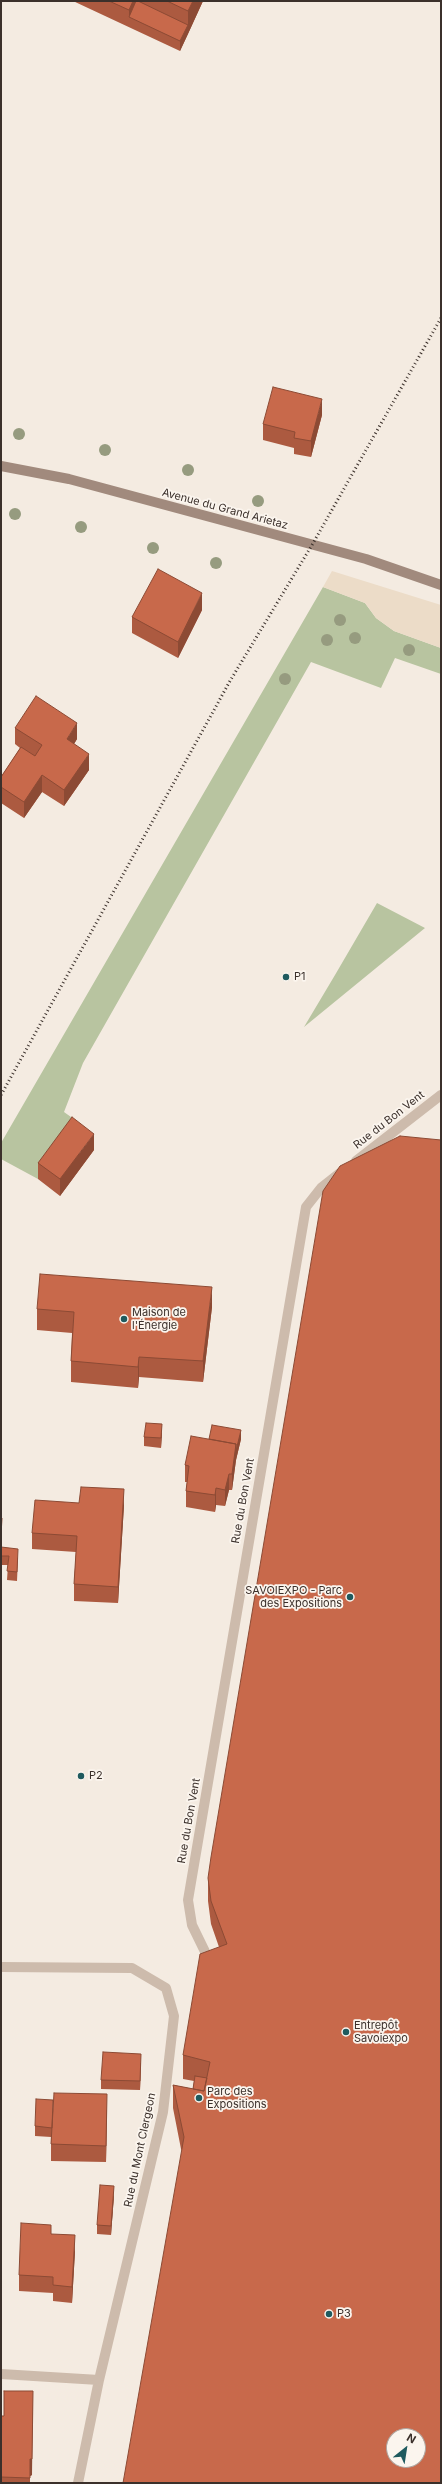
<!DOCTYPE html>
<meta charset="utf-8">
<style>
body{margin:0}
#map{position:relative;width:442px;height:2484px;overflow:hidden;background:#f4ebe1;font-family:Inter,sans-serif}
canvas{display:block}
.frame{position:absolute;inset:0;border:2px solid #3b302b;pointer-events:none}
.north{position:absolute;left:386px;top:2428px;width:40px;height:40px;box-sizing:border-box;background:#fbf5ee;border:1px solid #aea6a0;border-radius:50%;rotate:30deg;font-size:11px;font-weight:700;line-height:16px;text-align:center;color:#3b302b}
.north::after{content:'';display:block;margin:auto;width:14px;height:18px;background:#1f5a5e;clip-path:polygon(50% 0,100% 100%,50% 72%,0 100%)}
</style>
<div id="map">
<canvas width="442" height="2484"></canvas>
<div class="frame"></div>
<div class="north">N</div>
</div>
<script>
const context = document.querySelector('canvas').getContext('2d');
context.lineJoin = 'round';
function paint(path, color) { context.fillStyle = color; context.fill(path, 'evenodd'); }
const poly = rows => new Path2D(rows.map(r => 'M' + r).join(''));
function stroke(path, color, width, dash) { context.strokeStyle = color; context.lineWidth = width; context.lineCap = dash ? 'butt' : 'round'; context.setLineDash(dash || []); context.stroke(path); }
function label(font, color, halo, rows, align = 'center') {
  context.font = font + ' Inter,sans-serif'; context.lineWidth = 3.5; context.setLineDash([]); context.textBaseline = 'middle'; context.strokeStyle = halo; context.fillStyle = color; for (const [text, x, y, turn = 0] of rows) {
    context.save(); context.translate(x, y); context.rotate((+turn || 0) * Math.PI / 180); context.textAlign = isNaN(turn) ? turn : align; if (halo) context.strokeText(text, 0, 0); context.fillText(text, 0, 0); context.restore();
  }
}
paint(poly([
 [323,587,365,603,376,618,394,631,441,648,441,674,395,658,381,688,311,662,83,1063,64,1112,78,1122,72,1133,38,1179,1,1159,1,1143],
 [377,903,425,928,304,1027,335,975]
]), '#b8c4a0');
paint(poly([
 [332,571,441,605,441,648,394,631,376,618,365,603,323,587]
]), '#ecdcc8');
stroke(poly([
 [356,1161,441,1095],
 [211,1964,192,1925,188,1900,306,1207,321,1188,340,1173],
 [1,1967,132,1968,166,1988,174,2016,163,2112,99,2380,78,2483],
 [1,2374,99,2380]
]), '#cdbbac', 10);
stroke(poly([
 [1,466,69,479,366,559,441,585]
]), '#a18a7d', 10);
stroke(poly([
 [1,1095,230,681,312,545,441,318]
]), '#3b302b', 3, [1, 3]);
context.fillStyle = '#969b7f';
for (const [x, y] of [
 [19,434],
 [105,450],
 [188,470],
 [258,501],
 [15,514],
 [81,527],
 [153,548],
 [216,563],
 [340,620],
 [355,638],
 [327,640],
 [409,650],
 [285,679]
]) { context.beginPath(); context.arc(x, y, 6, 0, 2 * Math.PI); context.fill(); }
paint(poly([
 [73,1,203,1,180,51],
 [322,415,311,457,294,454,294,448,263,440,263,424],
 [202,610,178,658,132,633,132,617],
 [15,728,77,739,74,744,89,770,64,806,42,792,24,818,1,803,1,777,20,748,15,744],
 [94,1150,60,1196,38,1179,38,1163],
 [212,1307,203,1382,139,1377,138,1388,71,1382,71,1361,72,1333,37,1330,37,1309],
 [162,1433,161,1448,144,1446,144,1437],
 [209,1439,241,1439,236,1460,232,1490,229,1490,225,1506,216,1505,215,1512,186,1507,186,1491,187,1482,185,1482,185,1465],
 [79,1503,124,1505,118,1603,74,1601,74,1584,76,1552,32,1549,32,1533],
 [1,1518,2,1534,1,1547,18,1558,17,1581,7,1580,8,1565,1,1565],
 [208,1878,441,2483,181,2149,173,2108,173,2085,193,2089,194,2081,183,2079,183,2055,219,1947,211,1924,208,1901],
 [141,2063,140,2090,101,2089,101,2080],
 [107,2110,106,2162,51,2161,51,2137,35,2136,35,2126],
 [114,2195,111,2235,97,2234,97,2225],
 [51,2234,75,2251,72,2303,53,2301,53,2293,19,2291,19,2275],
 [1,2416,32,2475,30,2476,30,2483,1,2483]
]), '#ac5a40');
paint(poly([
 [133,1,137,1,129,17,129,10],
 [193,1,203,1,188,34,188,11],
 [188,25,188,34,180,51,180,41],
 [322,399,322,415,311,457,311,441],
 [202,593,202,610,178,658,178,642],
 [77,723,77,739,67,755,67,739],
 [89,754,89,770,64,806,64,790],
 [42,775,42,792,24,818,24,802],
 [94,1134,94,1150,60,1196,60,1179],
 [212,1287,212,1307,203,1382,203,1361],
 [139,1357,139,1377,138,1388,138,1367],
 [162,1424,162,1433,161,1448,161,1438],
 [241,1430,241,1439,236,1460,232,1490,232,1474,236,1444],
 [229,1474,229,1490,225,1506,225,1490],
 [216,1488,216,1505,215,1512,215,1495],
 [124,1489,124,1505,118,1603,118,1587],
 [2,1518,2,1534,1,1551,1,1535],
 [141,2054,141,2063,140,2090,140,2081],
 [107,2094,107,2110,106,2162,106,2146],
 [114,2186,114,2195,111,2235,111,2226],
 [75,2235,75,2251,72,2303,72,2287],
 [33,2391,32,2475,30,2476,30,2483,30,2459]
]), '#8c4a34');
const building = poly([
 [109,1,133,1,129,10,109,1],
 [136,1,138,1,188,25,180,41,129,17,136,1],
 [167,1,193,1,188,11,167,1],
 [273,387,322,399,311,441,294,438,295,432,263,424,273,387],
 [158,569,202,593,178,642,132,617,158,569],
 [36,696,77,723,67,739,89,754,64,790,42,775,24,802,1,787,1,777,21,747,35,756,42,745,15,728,36,696],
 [72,1117,94,1134,60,1179,38,1163,72,1117],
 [400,1136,441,1140,441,2483,123,2483,184,2137,173,2085,204,2091,210,2062,183,2055,200,1954,227,1944,211,1901,208,1878,211,1857,323,1191,340,1166,400,1136],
 [394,2436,418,2436,418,2460,394,2460,394,2436],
 [40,1274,212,1287,203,1361,139,1357,138,1367,71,1361,74,1312,37,1309,40,1274],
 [146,1423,162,1424,161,1438,144,1437,146,1423],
 [212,1425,241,1430,236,1451,236,1444,209,1439,212,1425],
 [191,1436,236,1444,232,1474,229,1474,225,1490,216,1488,215,1495,186,1491,189,1466,185,1465,191,1436],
 [81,1487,124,1489,118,1587,74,1584,77,1536,32,1533,35,1500,79,1503,81,1487],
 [1,1518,2,1518,1,1535,1,1518],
 [1,1547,18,1549,17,1572,7,1571,9,1556,1,1556,1,1547],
 [103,2052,141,2054,140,2081,101,2080,103,2052],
 [195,2076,207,2078,204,2091,193,2089,195,2076],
 [54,2093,107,2094,106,2146,51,2144,54,2093],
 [36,2099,53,2100,52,2128,35,2126,36,2099],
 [100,2185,114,2186,111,2226,97,2225,100,2185],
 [21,2223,51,2225,51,2234,75,2235,72,2287,53,2285,53,2277,19,2275,21,2223],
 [4,2391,33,2391,32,2459,30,2459,30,2478,1,2477,1,2416,4,2416,4,2391]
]);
paint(building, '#c8694b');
stroke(building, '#8c4a34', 1);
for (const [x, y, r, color] of [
 [286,977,4,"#1f5a5e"],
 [124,1319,4,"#1f5a5e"],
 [350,1597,4,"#1f5a5e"],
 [81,1776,4,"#1f5a5e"],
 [346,2032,4,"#1f5a5e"],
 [199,2098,4,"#1f5a5e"],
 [329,2314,4,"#1f5a5e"]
]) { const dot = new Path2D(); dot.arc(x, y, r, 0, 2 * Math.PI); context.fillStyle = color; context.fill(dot); stroke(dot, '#fbf5ee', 1.5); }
label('11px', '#3b302b', '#fbf5ee', [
 ["Avenue du Grand Arietaz",225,509,15],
 ["Rue du Bon Vent",389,1120,-38],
 ["Rue du Bon Vent",243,1501,-80],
 ["Rue du Bon Vent",189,1821,-80],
 ["Rue du Mont Clergeon",140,2150,-78]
]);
label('11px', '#3b302b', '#fbf5ee', [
 ["P1",294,977],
 ["Maison de",132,1313],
 ["l'Énergie",132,1326],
 ["SAVOIEXPO - Parc",342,1591,"right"],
 ["des Expositions",342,1604,"right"],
 ["P2",89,1776],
 ["Entrepôt",354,2026],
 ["Savoiexpo",354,2039],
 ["Parc des",207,2092],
 ["Expositions",207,2105],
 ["P3",337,2314]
], 'left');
</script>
